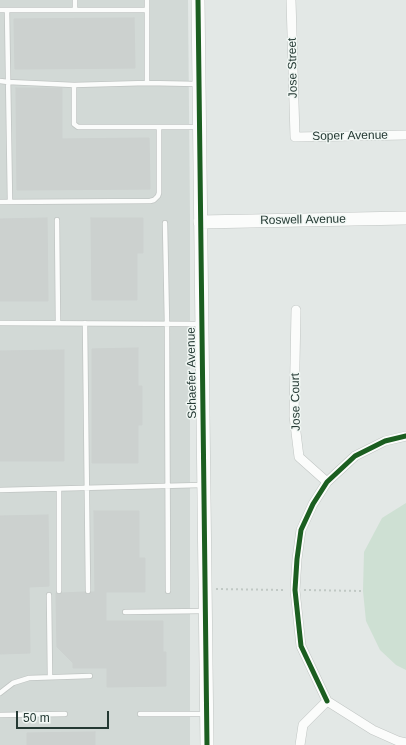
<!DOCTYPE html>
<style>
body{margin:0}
#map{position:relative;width:406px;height:745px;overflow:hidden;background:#e3e8e6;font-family:Arial,sans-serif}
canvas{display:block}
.scale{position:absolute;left:16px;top:711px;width:93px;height:18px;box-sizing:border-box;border:2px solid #243933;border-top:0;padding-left:5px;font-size:12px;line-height:14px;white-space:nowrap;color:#243933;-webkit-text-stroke:3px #f1f7f4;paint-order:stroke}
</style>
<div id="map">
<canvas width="406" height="745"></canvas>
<div class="scale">50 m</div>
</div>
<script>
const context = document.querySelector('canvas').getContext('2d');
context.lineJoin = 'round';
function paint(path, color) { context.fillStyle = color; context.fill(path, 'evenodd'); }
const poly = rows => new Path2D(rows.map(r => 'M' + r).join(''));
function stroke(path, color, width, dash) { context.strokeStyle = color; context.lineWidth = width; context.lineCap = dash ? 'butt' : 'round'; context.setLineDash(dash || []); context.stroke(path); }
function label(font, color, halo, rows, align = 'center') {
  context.font = font + ' Arial,sans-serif'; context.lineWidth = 3; context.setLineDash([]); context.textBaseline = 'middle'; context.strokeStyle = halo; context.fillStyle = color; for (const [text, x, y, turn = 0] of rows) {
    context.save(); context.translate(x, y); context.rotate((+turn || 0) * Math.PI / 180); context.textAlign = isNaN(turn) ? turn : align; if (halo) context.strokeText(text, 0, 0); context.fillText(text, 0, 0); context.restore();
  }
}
paint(poly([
 [0,0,188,0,190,217,190,745,0,745]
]), '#d2d9d6');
paint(poly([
 [406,503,406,670,396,665,380,650,366,621,363,591,364,552,382,518]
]), '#cee0d3');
const building = poly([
 [134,18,135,68,15,69,14,19,134,18],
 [16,88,62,88,62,139,149,138,150,189,17,190,16,88],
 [47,218,48,301,0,301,0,219,47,218],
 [91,218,143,218,143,253,137,253,137,300,92,300,91,218],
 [138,348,138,386,142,386,142,425,138,425,138,463,92,463,92,349,138,348],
 [64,350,64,461,0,461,0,351,64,350],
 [94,511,139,511,139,558,145,558,145,592,106,592,106,621,163,621,163,652,166,652,166,686,107,687,107,668,73,668,73,663,57,647,56,593,59,595,62,593,85,592,86,594,88,595,91,592,95,592,94,511],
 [48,515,49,586,29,587,30,653,0,654,0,516,48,515],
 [95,732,95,745,27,745,27,733,95,732]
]);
paint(building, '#ccd1cf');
stroke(building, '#ccd1cf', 1);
const lane = poly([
 [75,0,75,10,146,10],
 [147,0,147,83],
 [0,10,75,10],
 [7,10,10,202],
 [0,81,8,82,74,85,147,83,197,84],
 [74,85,74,124,78,127,159,127],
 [0,202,150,201,154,200,158,196,159,193,159,127,199,127],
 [57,220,58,323],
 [165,223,167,324,168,591],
 [0,323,200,324],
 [85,323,88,591],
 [0,490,202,485],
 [59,591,59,489],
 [49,595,50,677],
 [125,612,204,611],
 [0,693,13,683,29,678,90,676],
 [140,714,205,714],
 [0,715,65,714]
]);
const street = poly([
 [291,0,295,137,406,135],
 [296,310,294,416,299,457,327,482],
 [327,701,301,646,295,590,297,559,301,530,313,504,327,482,355,456,385,441,406,436],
 [327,701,373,730,398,741,406,743],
 [300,745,303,725,327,701]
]);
const secondary = poly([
 [198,0,207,745],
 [200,222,406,218]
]);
stroke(lane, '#c0c5c3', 6);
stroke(street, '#c0c5c3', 10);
stroke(secondary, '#c0c5c3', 14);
stroke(poly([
 [216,589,284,590],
 [304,590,363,591]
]), '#c0c8c4', 2, [2, 3]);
stroke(lane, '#fbfcfb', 4.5);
stroke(street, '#fbfcfb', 9);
stroke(secondary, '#fbfcfb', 13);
stroke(poly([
 [198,0,207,745],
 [327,701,301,646,295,590,297,559,301,530,313,504,327,482,355,456,385,441,406,436]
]), '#1b5e20', 5);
label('12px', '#243933', '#f1f7f4', [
 ["Jose Street",293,68,-91],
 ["Soper Avenue",350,136,-1],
 ["Roswell Avenue",303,220,-1],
 ["Schaefer Avenue",192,373,-91],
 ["Jose Court",296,402,-91]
]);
</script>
